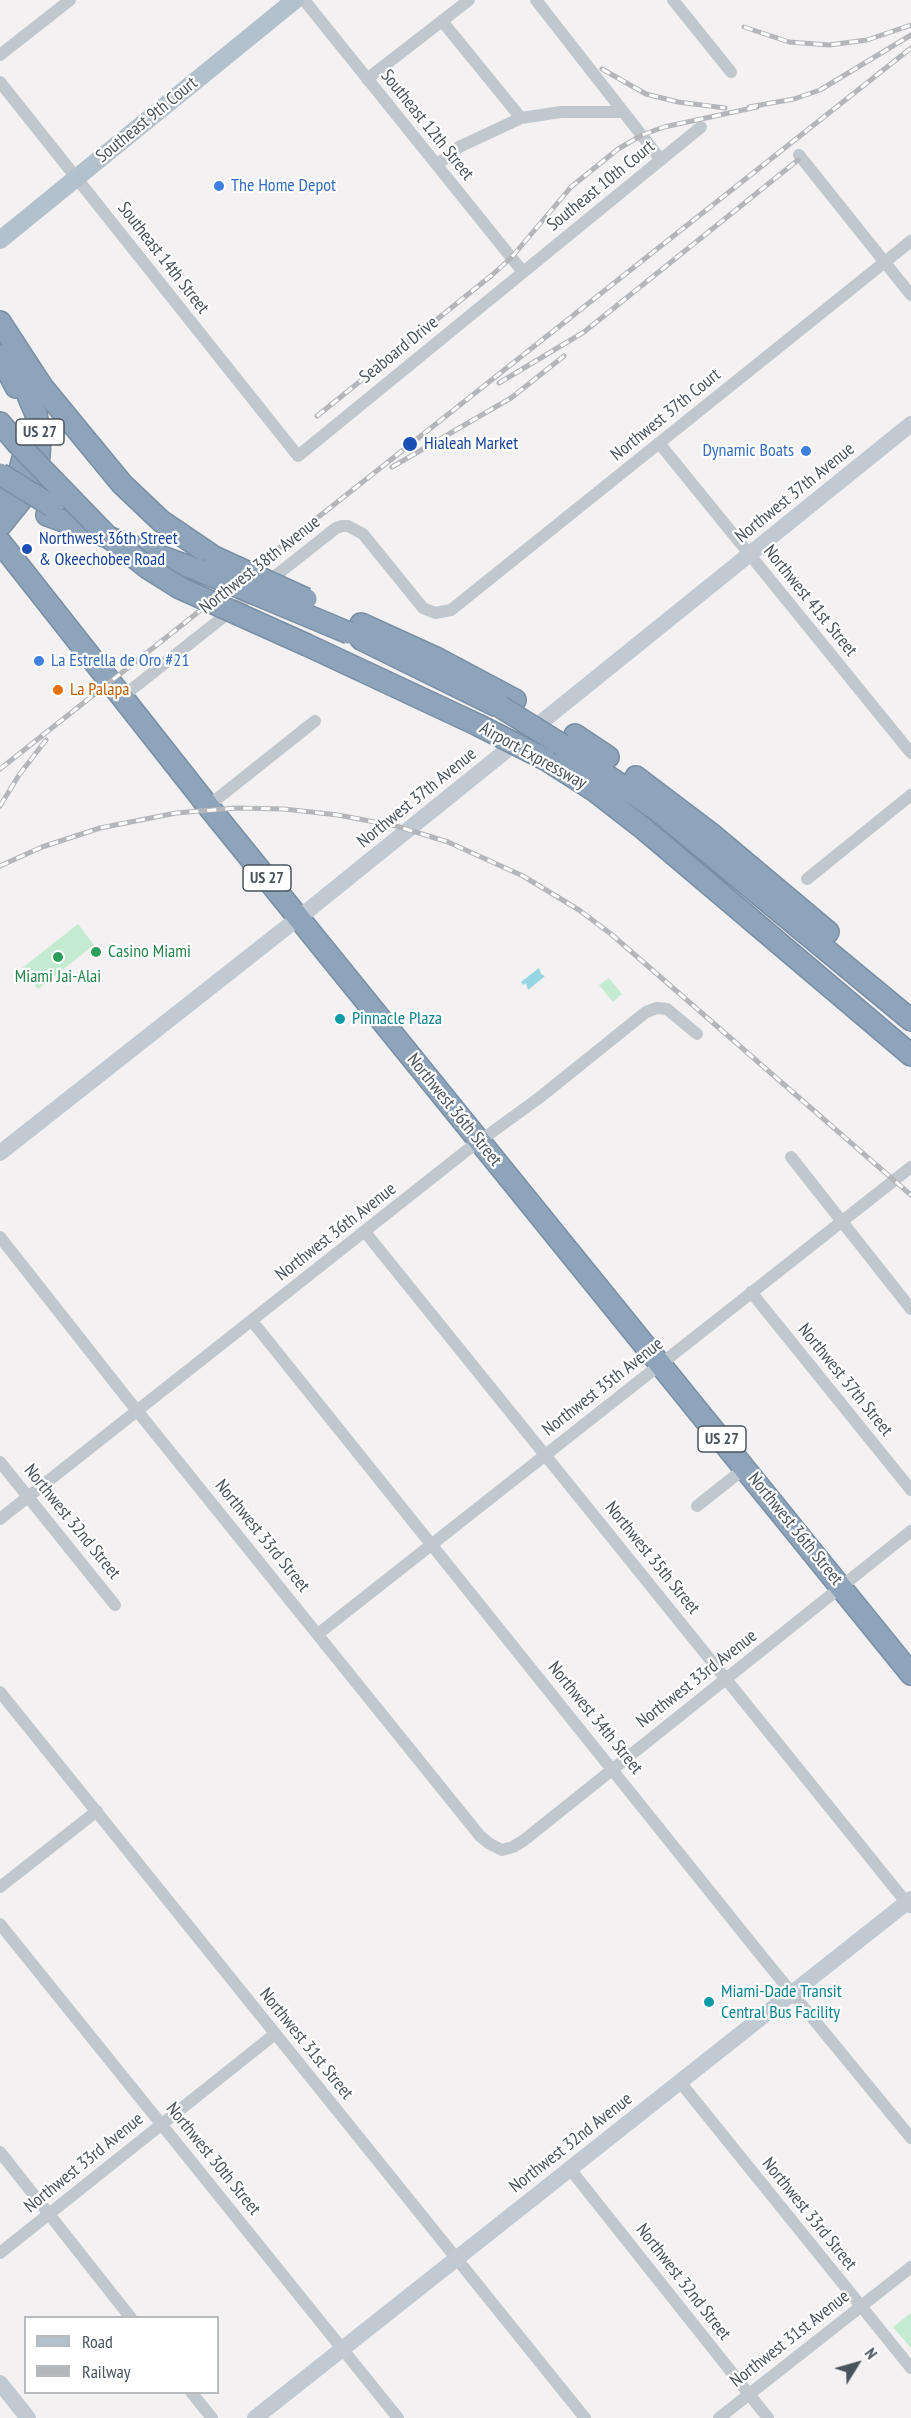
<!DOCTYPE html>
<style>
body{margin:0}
#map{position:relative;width:911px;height:2418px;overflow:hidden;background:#f3f1f1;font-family:"PT Sans Narrow",sans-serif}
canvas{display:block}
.legend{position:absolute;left:24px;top:2316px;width:195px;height:78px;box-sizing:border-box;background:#fff;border:2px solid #b7bbbe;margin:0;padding:8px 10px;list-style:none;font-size:18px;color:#4a545c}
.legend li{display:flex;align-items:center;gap:12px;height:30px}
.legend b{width:30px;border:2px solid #b7bbbe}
.north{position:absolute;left:827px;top:2334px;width:60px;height:60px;-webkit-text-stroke:4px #fff;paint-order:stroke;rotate:53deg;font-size:16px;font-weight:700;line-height:24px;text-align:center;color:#4a545c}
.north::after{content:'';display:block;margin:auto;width:21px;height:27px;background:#4a545c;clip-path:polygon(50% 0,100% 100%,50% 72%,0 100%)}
</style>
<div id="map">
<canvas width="911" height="2418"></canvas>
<ul class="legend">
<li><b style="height:8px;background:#b3c1cc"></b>Road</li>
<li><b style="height:8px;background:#b4b6ba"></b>Railway</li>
</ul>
<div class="north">N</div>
</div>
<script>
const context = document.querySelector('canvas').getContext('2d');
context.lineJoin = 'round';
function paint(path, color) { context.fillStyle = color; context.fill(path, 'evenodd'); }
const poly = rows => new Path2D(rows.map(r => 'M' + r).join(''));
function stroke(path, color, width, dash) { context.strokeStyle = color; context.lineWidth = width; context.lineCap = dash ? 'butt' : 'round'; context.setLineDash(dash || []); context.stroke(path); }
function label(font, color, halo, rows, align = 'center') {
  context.font = font + ' "PT Sans Narrow",sans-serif'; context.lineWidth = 4.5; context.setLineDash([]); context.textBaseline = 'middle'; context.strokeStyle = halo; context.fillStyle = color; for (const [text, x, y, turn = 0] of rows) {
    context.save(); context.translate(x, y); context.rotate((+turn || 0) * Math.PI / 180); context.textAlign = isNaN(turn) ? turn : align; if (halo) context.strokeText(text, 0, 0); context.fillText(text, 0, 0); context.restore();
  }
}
paint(poly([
 [78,924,94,945,38,989,22,968],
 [609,978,622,994,613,1002,599,985],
 [911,2313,911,2348,893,2327]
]), '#c4ebd2');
paint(poly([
 [539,968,541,974,545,976,528,990,526,983,523,985,521,982]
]), '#96d5e3');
const highway = poly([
 [0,322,43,388,122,484,161,521,214,557],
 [0,356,16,387],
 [0,423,17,443],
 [0,503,19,473,27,444],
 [47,515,198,570],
 [0,526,26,494,39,456,40,436,36,414,17,369],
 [0,542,208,806,911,1674],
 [361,624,438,659,515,700],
 [361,639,495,705],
 [307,645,478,725],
 [575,735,608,757],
 [562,745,657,810,911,1020],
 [545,759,595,791,644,829,911,1055],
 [636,777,710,833,828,932]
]);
stroke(highway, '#798fa6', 24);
stroke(poly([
 [304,0,523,272],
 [536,0,661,160],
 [673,0,731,72],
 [442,21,521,118],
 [0,55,70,0],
 [367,79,469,0],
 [0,82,298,456,701,127],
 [799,155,911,295],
 [437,165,459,147,521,118,561,112,623,112],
 [659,443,911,753],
 [122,697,336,528,342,526,348,526,363,534,423,608,435,613,451,610,911,241],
 [208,806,315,721],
 [807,879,911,795],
 [791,1157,911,1309],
 [365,1232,910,1907],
 [0,1237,126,1397,480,1836,490,1844,502,1850,513,1847,523,1841,911,1531],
 [751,1292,911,1490],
 [252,1321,764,1959,911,2138],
 [0,1462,115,1605],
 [697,1506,745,1468],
 [0,1519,466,1151,539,1098,646,1012,657,1008,667,1009,697,1034],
 [318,1634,911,1167],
 [0,1692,585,2418],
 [0,1887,97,1811],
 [0,1924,398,2418],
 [680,2082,911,2368],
 [0,2152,131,2318],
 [570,2169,768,2418],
 [0,2253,275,2034],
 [191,2392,212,2418],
 [719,2418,911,2267]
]), '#c0c8ce', 12);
stroke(poly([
 [0,1153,311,908,911,424],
 [0,2383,28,2418],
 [255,2418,911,1899]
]), '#c1c9d2', 16);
stroke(poly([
 [0,240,295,0]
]), '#b3c1cc', 18);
stroke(highway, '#8ea4ba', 21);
const rail = poly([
 [744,27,789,42,829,45,867,40,911,25],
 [602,69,646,94,678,102,725,108],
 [749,107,794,99,820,90,911,35],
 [499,383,584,332,798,160],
 [317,416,492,275,511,258,571,187,618,149,642,135,664,127,757,107],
 [392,467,511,398,564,356],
 [0,769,911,48],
 [0,806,19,775,46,740],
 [0,866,42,847,100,828,176,813,236,808,284,809,338,815,396,826,448,842,523,876,579,910,611,934,911,1195]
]);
stroke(rail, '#b4b6ba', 5);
stroke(rail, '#fff', 3, [9]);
const highwayBridge = poly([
 [17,443,106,535,148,568,180,588,307,645],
 [0,474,52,506],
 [214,557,306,599],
 [198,570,349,633],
 [501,707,562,745],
 [478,725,545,759]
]);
stroke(highwayBridge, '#798fa6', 24, []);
stroke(highwayBridge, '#8ea4ba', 21);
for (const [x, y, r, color] of [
 [219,186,6,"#3f7fe0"],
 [410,444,8,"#1a4fb4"],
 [806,451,6,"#3f7fe0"],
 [27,549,6,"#1a4fb4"],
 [39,661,6,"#3f7fe0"],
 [58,690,6,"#e8710a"],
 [96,952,6,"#2e9e5b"],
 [58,957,6,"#2e9e5b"],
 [340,1019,6,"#0f9aa8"],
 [709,2002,6,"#0f9aa8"]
]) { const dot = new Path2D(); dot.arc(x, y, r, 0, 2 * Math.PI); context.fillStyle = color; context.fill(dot); stroke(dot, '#fff', 2); }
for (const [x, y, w] of [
 [40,432,48],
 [267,878,48],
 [722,1439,48]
]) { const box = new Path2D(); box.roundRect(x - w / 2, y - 13, w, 26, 4.5); context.fillStyle = '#fff'; context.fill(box); stroke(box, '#4a545c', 1.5); }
label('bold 16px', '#4a545c', null, [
 ["US 27",40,432],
 ["US 27",267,878],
 ["US 27",722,1439]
]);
label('18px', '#4a545c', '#fff', [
 ["Southeast 9th Court",147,120,-39],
 ["Southeast 12th Street",427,125,51],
 ["Southeast 10th Court",601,186,-39],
 ["Southeast 14th Street",163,258,52],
 ["Seaboard Drive",399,350,-39],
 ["Northwest 37th Court",666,415,-39],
 ["Northwest 37th Avenue",795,493,-39],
 ["Northwest 38th Avenue",260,565,-38],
 ["Northwest 41st Street",810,601,51],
 ["Airport Expressway",533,756,29],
 ["Northwest 37th Avenue",417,798,-39],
 ["Northwest 36th Street",454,1110,51],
 ["Northwest 36th Avenue",336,1232,-38],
 ["Northwest 37th Street",845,1380,51],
 ["Northwest 35th Avenue",603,1387,-38],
 ["Northwest 32nd Street",72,1522,51],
 ["Northwest 36th Street",795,1529,51],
 ["Northwest 33rd Street",262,1536,51],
 ["Northwest 35th Street",652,1558,51],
 ["Northwest 33rd Avenue",697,1679,-38],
 ["Northwest 34th Street",595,1718,51],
 ["Northwest 31st Street",306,2044,51],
 ["Northwest 32nd Avenue",571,2143,-38],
 ["Northwest 30th Street",213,2159,51],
 ["Northwest 33rd Avenue",84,2163,-39],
 ["Northwest 33rd Street",809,2214,51],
 ["Northwest 32nd Street",683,2282,52],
 ["Northwest 31st Avenue",790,2339,-38]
]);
label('18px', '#366cbe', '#fff', [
 ["The Home Depot",231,186],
 ["Dynamic Boats",794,451,"right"],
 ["La Estrella de Oro #21",51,661]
], 'left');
label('18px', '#164399', '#fff', [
 ["Hialeah Market",424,444],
 ["Northwest 36th Street",39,539],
 ["& Okeechobee Road",39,560]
], 'left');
label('18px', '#c56008', '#fff', [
 ["La Palapa",70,690]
], 'left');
label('18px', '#27864d', '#fff', [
 ["Casino Miami",108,952],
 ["Miami Jai-Alai",58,977,"center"]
], 'left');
label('18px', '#0d838f', '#fff', [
 ["Pinnacle Plaza",352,1019],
 ["Miami-Dade Transit",721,1992],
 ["Central Bus Facility",721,2013]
], 'left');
</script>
